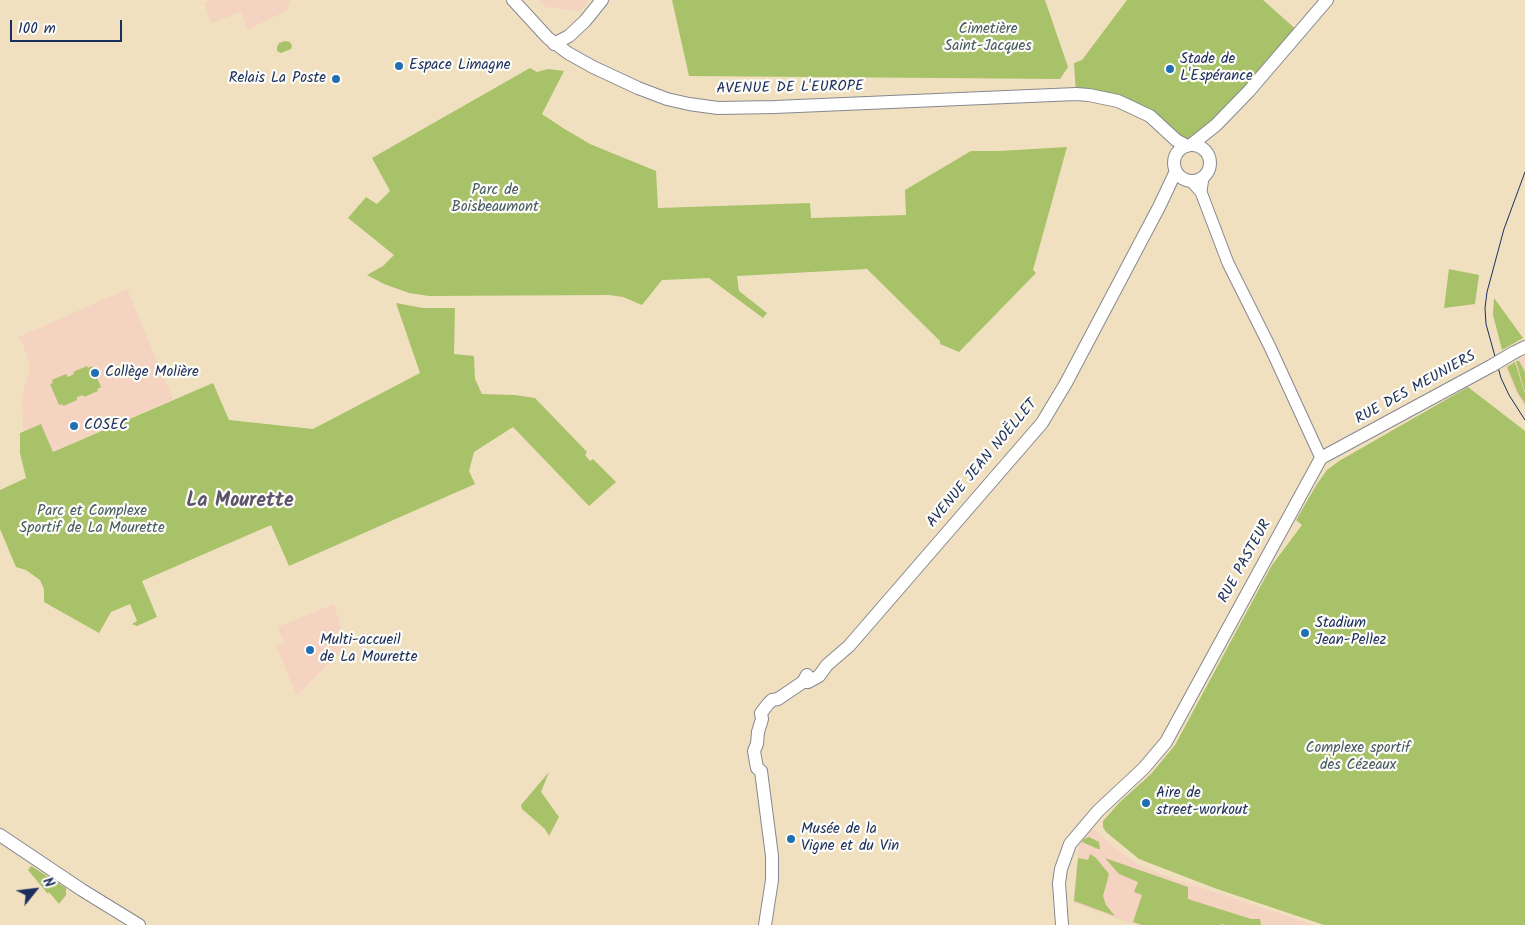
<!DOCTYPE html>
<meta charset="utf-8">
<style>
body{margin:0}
#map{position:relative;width:1525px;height:925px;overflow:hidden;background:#f1e0c0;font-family:Kalam,sans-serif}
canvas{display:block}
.north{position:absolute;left:10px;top:865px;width:50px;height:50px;-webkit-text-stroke:4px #fdfcf7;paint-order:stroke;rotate:61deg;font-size:14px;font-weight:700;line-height:20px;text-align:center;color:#1b2f5e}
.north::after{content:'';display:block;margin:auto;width:18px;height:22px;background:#1b2f5e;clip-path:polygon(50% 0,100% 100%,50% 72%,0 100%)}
.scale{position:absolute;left:10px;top:20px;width:112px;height:22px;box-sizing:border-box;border:2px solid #1b2f5e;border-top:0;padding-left:6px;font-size:15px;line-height:18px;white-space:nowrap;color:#1b2f5e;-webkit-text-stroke:4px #fdfcf7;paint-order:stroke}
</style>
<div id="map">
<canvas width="1525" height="925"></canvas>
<div class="north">N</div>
<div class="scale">100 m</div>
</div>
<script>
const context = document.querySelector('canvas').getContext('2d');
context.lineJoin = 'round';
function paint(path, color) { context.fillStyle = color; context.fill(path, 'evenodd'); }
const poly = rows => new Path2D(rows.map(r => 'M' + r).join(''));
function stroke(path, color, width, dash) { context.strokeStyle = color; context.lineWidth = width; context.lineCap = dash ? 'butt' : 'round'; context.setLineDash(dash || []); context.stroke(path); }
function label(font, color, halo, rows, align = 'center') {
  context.font = font + ' Kalam,sans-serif'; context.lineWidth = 4.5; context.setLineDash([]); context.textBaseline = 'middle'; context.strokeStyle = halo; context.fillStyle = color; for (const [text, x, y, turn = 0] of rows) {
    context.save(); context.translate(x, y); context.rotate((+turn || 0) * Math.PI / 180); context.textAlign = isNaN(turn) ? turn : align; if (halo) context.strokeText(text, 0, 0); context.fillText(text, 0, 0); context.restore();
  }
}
paint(poly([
 [210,0,290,0,286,11,247,30,241,12,211,23,204,3],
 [539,0,589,0,580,11,545,7],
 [127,289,173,399,53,452,41,425,23,431,22,396,30,369,27,354,19,337],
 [1525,356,1525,407,1515,391,1505,367],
 [334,604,345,642,343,649,297,696,276,646,284,642,278,627],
 [1092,827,1110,844,1137,864,1166,876,1314,925,1137,925,1073,903,1079,843]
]), '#f4d3c0');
paint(poly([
 [672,0,1045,0,1068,67,1060,79,689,76],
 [1127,0,1263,0,1299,32,1191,145,1140,111,1076,94,1074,63,1082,60],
 [285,41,290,42,292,46,291,49,281,53,277,51,277,47,279,43],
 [530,68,537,72,548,69,564,71,542,114,563,128,590,144,656,171,658,208,810,203,811,218,906,215,905,190,971,151,999,151,1067,147,1033,270,1036,273,959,352,940,344,940,341,867,269,737,276,739,291,767,313,763,318,709,278,662,280,642,305,623,297,609,295,429,296,409,293,384,284,367,275,383,266,394,255,348,218,366,197,377,204,390,191,372,158],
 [1449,269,1479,275,1475,304,1444,308],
 [1494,298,1523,338,1502,350,1493,315],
 [396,303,423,308,455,308,454,354,474,356,475,379,482,394,515,395,535,398,587,452,585,455,590,461,593,459,616,482,589,506,513,427,474,452,469,471,475,484,289,566,271,525,142,581,157,617,137,626,132,624,137,621,130,604,111,612,99,633,44,602,44,589,40,580,26,570,16,567,0,529,0,490,26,478,20,453,20,433,41,424,53,452,213,383,229,420,313,429,420,373],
 [1516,361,1519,361,1525,372,1525,392],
 [1515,362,1525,394,1525,404,1518,393,1507,367],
 [87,366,88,368,92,366,101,387,97,389,98,391,84,397,83,395,77,397,77,400,63,406,62,404,59,405,50,384,53,383,52,380,66,374,68,377,74,374,73,372],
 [1468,387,1525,431,1525,925,1324,925,1217,889,1139,859,1106,832,1103,827,1103,821,1120,802,1151,774,1175,745,1272,565,1302,525,1296,520,1317,484,1327,470,1339,461],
 [549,772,541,792,559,817,549,836,545,829,522,809,521,805],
 [1089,837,1099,842,1100,849,1098,849,1082,842,1084,839],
 [1090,854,1096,858,1109,874,1103,896,1106,905,1115,916,1074,901,1078,858,1088,860],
 [1105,858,1188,887,1188,899,1251,919,1260,919,1261,925,1226,925,1221,924,1221,925,1142,925,1133,922,1142,895,1134,892,1138,882,1119,874],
 [31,866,66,888,66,895,59,904,49,892,48,894,28,870]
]), '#a7c268');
const tertiary = poly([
 [1191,181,1201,192,1228,263,1270,347,1321,458],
 [1201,192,1203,177]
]);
const secondary = poly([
 [513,0,548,38,568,53,593,67,638,88,667,99,689,104,718,108,775,107,1076,94,1089,95,1118,101,1150,116,1176,140,1187,146],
 [554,44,569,36,585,21,602,0],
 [1191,145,1216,125,1249,91,1327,0],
 '1174 163a18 18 0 1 1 36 0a18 18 0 1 1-36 0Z',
 [1513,353,1525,347],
 [803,682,808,682,819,676,827,665,849,646,1042,423,1066,383,1159,207,1176,171],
 [0,835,82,890,139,925],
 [765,925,772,880,772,856,761,771,757,768,754,751,757,744,758,732,762,719,761,713,768,704,772,700,778,699,803,682,807,675],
 [1062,925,1059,883,1061,869,1070,844,1098,811,1144,768,1166,742,1321,458,1493,365]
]);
stroke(tertiary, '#86888f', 13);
stroke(secondary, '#86888f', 14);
stroke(tertiary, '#fff', 11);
stroke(secondary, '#fff', 12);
stroke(poly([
 [1525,172,1504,229,1487,292,1485,308,1486,324,1501,378,1509,395,1525,420]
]), '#1b2f5e', 1);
const secondaryBridge = poly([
 [1493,365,1513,353]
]);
stroke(secondaryBridge, '#86888f', 14, []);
stroke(secondaryBridge, '#fff', 12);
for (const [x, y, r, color] of [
 [399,66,5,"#1f6fb2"],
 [1170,69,5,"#1f6fb2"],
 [336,79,5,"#1f6fb2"],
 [95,373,5,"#1f6fb2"],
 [74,426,5,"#1f6fb2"],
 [1305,633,5,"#1f6fb2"],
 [310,650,5,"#1f6fb2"],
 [1146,803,5,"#1f6fb2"],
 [791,839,5,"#1f6fb2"]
]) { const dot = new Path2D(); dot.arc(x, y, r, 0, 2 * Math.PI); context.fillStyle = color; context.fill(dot); stroke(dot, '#fdfcf7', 2); }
label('15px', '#455b61', '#fdfcf7', [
 ["Cimetière",988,30],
 ["Saint-Jacques",988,47],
 ["Parc de",495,191],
 ["Boisbeaumont",495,208],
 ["Parc et Complexe",92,512],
 ["Sportif de La Mourette",92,529],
 ["Complexe sportif",1358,749],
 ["des Cézeaux",1358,766]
]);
label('15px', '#1b2f5e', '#fdfcf7', [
 ["Stade de",1180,60],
 ["L'Espérance",1180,77],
 ["Espace Limagne",409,66],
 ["Relais La Poste",326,79,"right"],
 ["Collège Molière",105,373],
 ["COSEC",84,426],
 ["Stadium",1315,624],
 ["Jean-Pellez",1315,641],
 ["Multi-accueil",320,641],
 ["de La Mourette",320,658],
 ["Aire de",1156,794],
 ["street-workout",1156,811],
 ["Musée de la",801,830],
 ["Vigne et du Vin",801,847]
], 'left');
label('15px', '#1b2f5e', '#fdfcf7', [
 ["AVENUE DE L'EUROPE",790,89,-1],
 ["RUE DES MEUNIERS",1416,389,-29],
 ["AVENUE JEAN NOËLLET",983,464,-50],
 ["RUE PASTEUR",1246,562,-61]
]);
label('bold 20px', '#5c546c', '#fdfcf7', [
 ["La Mourette",240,503]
]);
</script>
